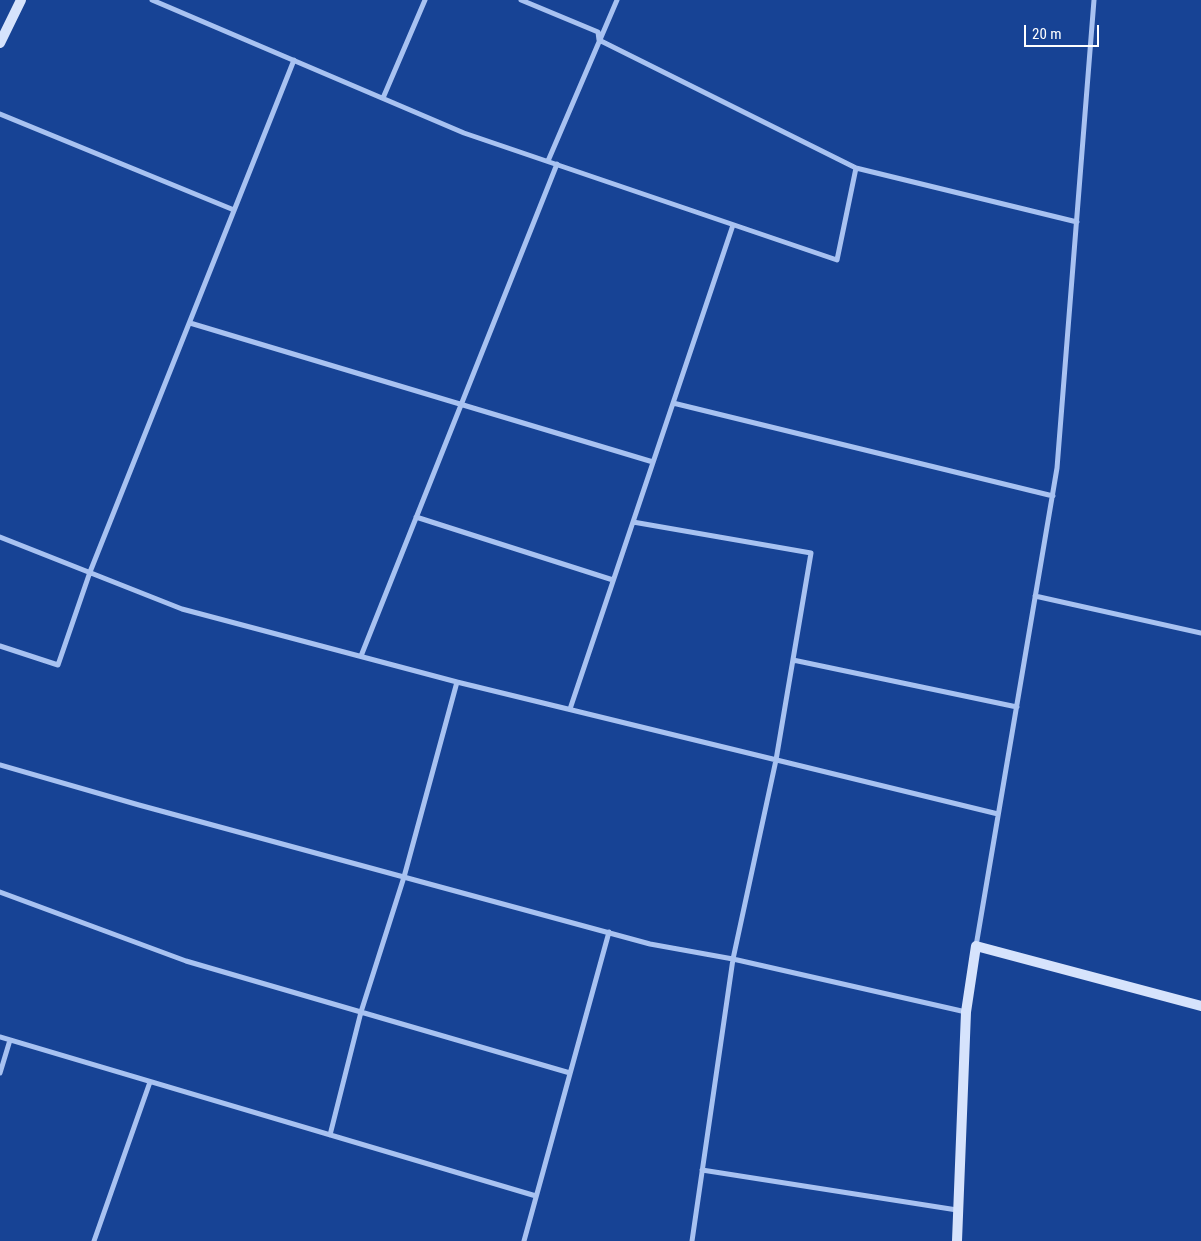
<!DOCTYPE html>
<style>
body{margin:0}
#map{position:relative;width:1201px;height:1241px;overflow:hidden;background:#174395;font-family:"Roboto Condensed",sans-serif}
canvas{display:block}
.scale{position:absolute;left:1024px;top:25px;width:75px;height:22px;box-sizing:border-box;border:2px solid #fff;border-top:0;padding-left:6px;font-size:15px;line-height:18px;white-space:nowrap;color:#fff;-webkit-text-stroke:4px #174395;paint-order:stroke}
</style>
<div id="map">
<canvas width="1201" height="1241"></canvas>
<div class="scale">20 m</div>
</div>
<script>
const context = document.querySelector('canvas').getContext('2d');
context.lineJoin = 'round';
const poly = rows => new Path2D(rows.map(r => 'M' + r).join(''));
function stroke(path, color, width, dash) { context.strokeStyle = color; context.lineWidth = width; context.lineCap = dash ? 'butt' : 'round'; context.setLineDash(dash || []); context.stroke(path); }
stroke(poly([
 [152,0,464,133,837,260,856,168],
 [521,0,598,32,599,40,856,168,1077,222],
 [383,98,425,0],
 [0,114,234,210],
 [548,161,617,0],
 [190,323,653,462],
 [673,403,1053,496],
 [416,517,613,580],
 [633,522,811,553,776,760,733,959,692,1241],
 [0,537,182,609,457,682,998,814],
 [1035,596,1201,633],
 [0,646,58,665,90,572,294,60],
 [361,656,557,164],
 [793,660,1017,707],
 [570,709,733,225],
 [0,765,139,805,650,944,733,959,966,1012],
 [0,892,186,961,570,1073],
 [976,946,1057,468,1094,0],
 [0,1037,536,1196],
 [0,1073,10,1040],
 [330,1135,361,1012,404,877,457,682],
 [702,1170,957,1210],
 [94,1241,150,1082],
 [524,1241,609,932]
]), '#a8c2f1', 5);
stroke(poly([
 [0,43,21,0],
 [957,1241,966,1012,976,946,1201,1006]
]), '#d6e3fc', 10);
</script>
